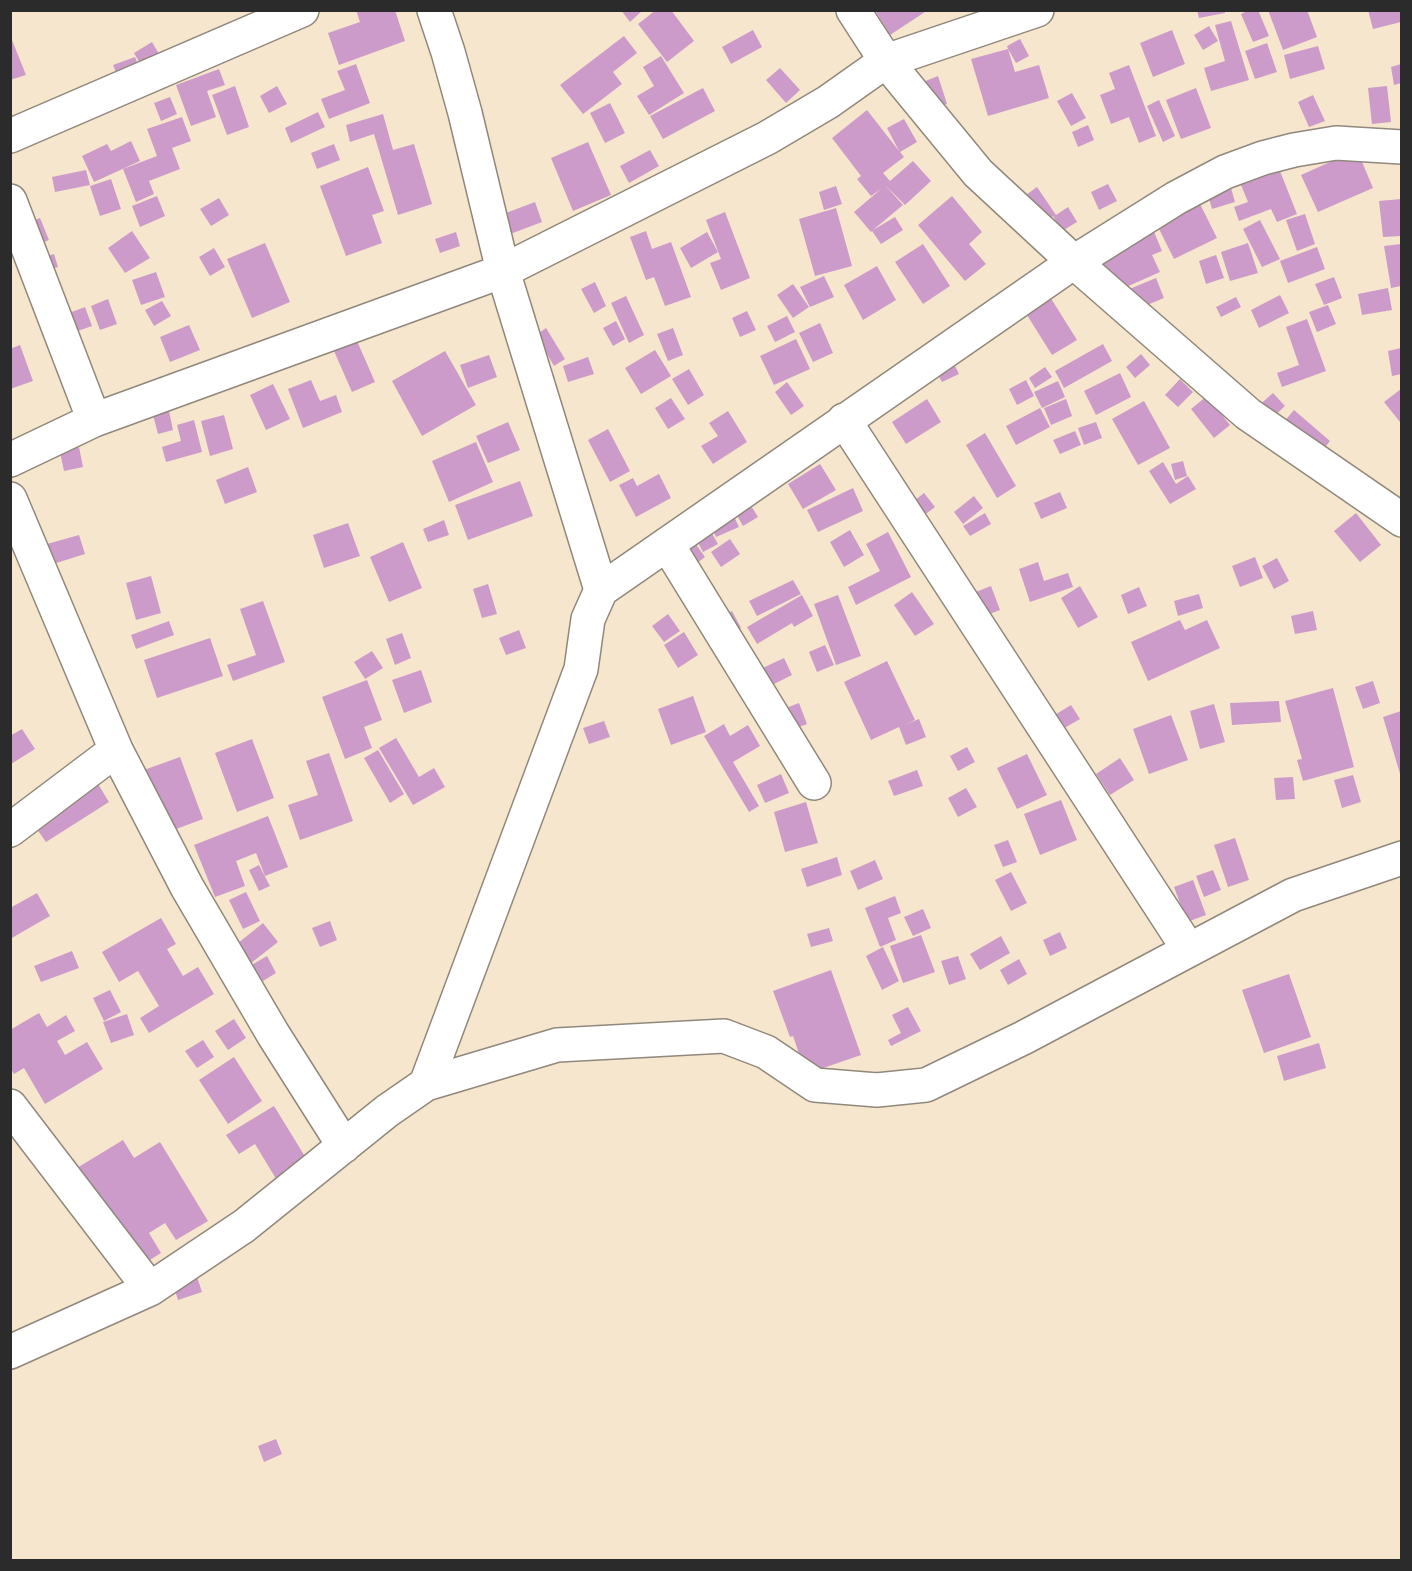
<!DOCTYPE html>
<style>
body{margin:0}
#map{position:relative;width:1412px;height:1571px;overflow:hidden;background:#f6e6cd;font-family:"Architects Daughter",sans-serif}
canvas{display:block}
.frame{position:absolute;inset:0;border:12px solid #2b2b2b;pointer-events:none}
</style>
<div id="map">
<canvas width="1412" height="1571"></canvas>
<div class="frame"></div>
</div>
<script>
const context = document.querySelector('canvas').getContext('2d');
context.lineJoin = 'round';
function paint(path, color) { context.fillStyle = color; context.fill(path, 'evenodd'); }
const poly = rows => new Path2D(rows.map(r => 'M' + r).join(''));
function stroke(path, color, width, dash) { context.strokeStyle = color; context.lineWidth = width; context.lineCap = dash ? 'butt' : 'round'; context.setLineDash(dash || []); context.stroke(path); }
paint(poly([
 [356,10,395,10,405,41,339,65,328,33,360,22],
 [621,10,643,10,630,22],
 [656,10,671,10,694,41,667,62,638,24],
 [875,10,928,10,890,35],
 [1197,10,1225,10,1225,13,1199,18],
 [1249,10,1258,10,1269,36,1253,42,1241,14],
 [1268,10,1307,10,1317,37,1283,50],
 [1368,10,1401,10,1401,22,1373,29],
 [1231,21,1249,80,1211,91,1204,68,1225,61,1215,25],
 [1209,26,1218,41,1203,50,1194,35],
 [753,30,762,47,731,64,722,47],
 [1172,30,1185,64,1153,77,1140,43],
 [10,35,26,75,10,80],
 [624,36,637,53,613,72,622,84,583,114,560,85],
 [1020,39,1029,56,1016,63,1008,49,1015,72,1039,65,1049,98,988,116,971,59,1008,49,1007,46],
 [152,42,162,59,144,70,134,53],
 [1267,43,1277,72,1255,79,1245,51],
 [1318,46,1325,69,1290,79,1284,55],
 [661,56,684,93,649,115,637,96,654,86,643,67],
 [135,57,142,75,120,83,113,65],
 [356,64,370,103,329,119,321,99,345,90,337,71],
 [1401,64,1401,83,1394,85,1391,67],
 [1129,65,1156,136,1139,143,1129,117,1111,124,1100,95,1115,89,1109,73],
 [780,68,800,90,786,103,766,80],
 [219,69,225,85,207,91,216,117,191,126,176,85],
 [938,76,947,104,933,109,923,82],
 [235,86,249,127,227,135,212,95],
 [277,86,287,104,269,113,260,96],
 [1387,86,1391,122,1372,124,1368,88],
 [703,88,715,111,663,139,650,116],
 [1196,88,1211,128,1181,139,1166,100],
 [1072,93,1086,118,1071,126,1057,101],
 [1313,95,1325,121,1309,127,1298,102],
 [170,97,177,114,161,121,154,103],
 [1159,100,1175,136,1163,142,1147,106],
 [610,103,625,133,605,143,590,113],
 [867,110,899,151,887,128,904,119,917,142,900,152,904,157,883,173,890,181,913,161,931,181,905,205,885,185,903,205,873,230,895,217,903,230,881,244,872,231,871,232,854,212,881,189,871,196,857,179,861,176,832,138],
 [318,112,325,127,291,143,285,128],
 [383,114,393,150,414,144,432,204,398,215,374,134,350,142,346,125],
 [182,117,191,141,172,148,180,169,149,181,154,194,136,202,123,169,157,156,147,129],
 [1088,125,1094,140,1078,147,1072,132],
 [131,141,140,161,94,182,82,156,107,144,111,151],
 [588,142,611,195,573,211,551,158],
 [334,144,340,160,317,169,311,153],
 [650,150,659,166,629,183,620,166],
 [1357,150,1373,188,1318,212,1301,175],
 [368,167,384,211,372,215,382,243,346,256,320,186],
 [86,170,90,185,55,192,52,177],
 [1280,171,1297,214,1277,222,1271,209,1239,221,1234,207,1248,202,1241,185],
 [111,179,121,209,100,216,90,186],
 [1229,181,1235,202,1212,209,1206,188],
 [1108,184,1117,201,1099,210,1091,192],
 [836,186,842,204,824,210,819,192],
 [1037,187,1056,215,1068,207,1077,222,1062,231,1053,216,1038,227,1019,200],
 [157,196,165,216,140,227,132,206],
 [952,196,982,232,969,244,986,264,965,281,918,225],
 [219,198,229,215,211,226,200,209],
 [1401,199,1401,236,1383,237,1379,201],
 [1198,200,1217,238,1174,259,1155,221],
 [535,202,542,222,505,236,498,216],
 [836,208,852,266,815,276,799,219],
 [725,212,750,278,721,290,710,263,721,259,706,220],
 [1305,214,1315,244,1297,251,1286,220],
 [40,218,49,240,32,247,22,226],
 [1260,220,1280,259,1262,267,1243,229],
 [1152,227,1162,251,1152,255,1160,272,1115,292,1097,251],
 [132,231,150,258,125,273,108,248],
 [646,231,652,249,671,242,691,297,665,306,654,277,646,280,630,237],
 [456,232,460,246,440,253,435,239],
 [707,232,718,252,691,268,680,248],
 [265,243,290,302,252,318,227,259],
 [1248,243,1258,273,1230,281,1221,252],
 [923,244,950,286,923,304,895,262],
 [1401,244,1401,286,1391,288,1384,246],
 [1317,247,1325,269,1288,283,1280,261],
 [214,248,225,267,210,276,199,257],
 [54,254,58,267,36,273,33,260],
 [1216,255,1224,278,1206,284,1199,261],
 [877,266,896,300,863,320,844,285],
 [156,272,165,297,141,305,132,280],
 [824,276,834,297,810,307,800,287],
 [1334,277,1342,298,1324,305,1315,284],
 [1156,278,1164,298,1135,310,1127,290],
 [595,282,606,306,594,313,581,289],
 [793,284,809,307,793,318,777,295],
 [1388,288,1392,310,1362,315,1358,294],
 [1047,292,1077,340,1052,355,1022,307],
 [1280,295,1289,313,1259,328,1251,310],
 [626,296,644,335,629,343,611,303],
 [1236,297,1241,307,1221,317,1216,307],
 [108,299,117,324,100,330,91,306],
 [162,301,171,316,154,326,145,310],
 [1328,305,1336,324,1317,332,1309,312],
 [85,307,92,326,63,336,56,318],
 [747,311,756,330,740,337,732,318],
 [787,316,795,332,775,342,767,326],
 [1307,319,1326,371,1282,387,1277,373,1299,365,1286,327],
 [616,321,625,339,613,346,603,328],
 [820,323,833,353,813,362,799,333],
 [189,325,200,350,170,362,160,337],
 [546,328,565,359,554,366,536,335],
 [673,328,683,355,668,361,657,334],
 [796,339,810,369,774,385,760,356],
 [357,341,375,382,352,392,334,351],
 [1103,344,1112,361,1064,388,1055,371],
 [20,345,33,381,10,389,10,349],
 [1401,348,1401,374,1392,376,1388,351],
 [655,350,671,376,641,394,625,368],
 [445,351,476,405,422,436,392,381],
 [949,354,959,374,942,382,931,363],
 [1141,354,1150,365,1135,378,1126,367],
 [489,355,497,377,468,388,460,365],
 [588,357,594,374,568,382,563,366],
 [1045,367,1052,377,1035,388,1029,378],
 [689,369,704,395,688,405,672,379],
 [1120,373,1131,397,1096,415,1084,391],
 [1180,379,1193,392,1178,407,1165,395],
 [311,380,320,401,336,395,342,412,303,428,288,389],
 [1026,380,1034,396,1017,405,1009,389],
 [1058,381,1065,397,1042,408,1034,392],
 [787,382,804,406,791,415,775,392],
 [273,384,290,419,266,430,250,395],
 [1401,389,1401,421,1400,422,1384,402],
 [1273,393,1285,406,1269,421,1257,407],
 [1207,396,1230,425,1214,438,1191,409],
 [671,398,685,419,668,429,655,408],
 [927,399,941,422,906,444,892,422],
 [1066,399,1072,416,1051,425,1044,408],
 [1144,401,1170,448,1138,465,1112,419],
 [1040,408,1050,427,1016,445,1006,426],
 [1294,410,1330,441,1314,461,1277,430],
 [169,411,173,430,158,434,153,415],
 [728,411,747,442,713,464,701,446,718,436,709,423],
 [224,415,233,449,210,456,201,421],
 [194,420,202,452,166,462,162,447,181,441,177,425],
 [508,422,520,450,488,463,476,436],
 [1096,422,1102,438,1084,445,1078,428],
 [608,429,630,471,610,482,588,440],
 [1075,431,1081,445,1060,454,1053,440],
 [985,433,1016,486,997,498,966,445],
 [476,442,493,482,449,502,432,461],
 [79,447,83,467,64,471,60,452],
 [1183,461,1187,476,1175,480,1171,464],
 [1163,462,1176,484,1188,476,1196,489,1170,504,1149,471],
 [820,464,836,490,803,509,788,484],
 [248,467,257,492,225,504,216,480],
 [659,474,671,498,636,517,619,485,633,478,637,486],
 [520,481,533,516,468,540,455,505],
 [853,488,863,511,818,532,807,510],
 [1060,492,1067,508,1041,519,1034,503],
 [924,493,935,507,919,519,909,505],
 [745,496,758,517,743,526,731,505],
 [974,496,983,508,963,524,954,512],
 [731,510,739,527,716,537,708,520],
 [985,513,991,524,970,536,963,526],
 [1356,513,1381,545,1360,562,1334,531],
 [444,520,449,535,428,542,423,529],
 [348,523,360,556,324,568,313,535],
 [706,523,718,544,703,552,692,531],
 [850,530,864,555,844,567,830,542],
 [888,532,911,577,856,605,848,587,880,571,866,544],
 [79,535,85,554,53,564,47,544],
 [690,536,705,557,684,573],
 [730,539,740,554,721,567,711,552],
 [403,542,422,588,389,602,370,557],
 [1255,557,1263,578,1240,587,1232,566],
 [1277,558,1289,581,1274,589,1262,566],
 [1038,562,1044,581,1068,573,1073,587,1030,602,1019,569],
 [151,576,161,613,136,620,126,583],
 [793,580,801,594,757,616,749,601],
 [488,584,497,614,482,618,473,589],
 [991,586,1000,610,966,623,958,599],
 [1080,586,1098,617,1078,628,1061,598],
 [1139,587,1147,606,1128,614,1121,595],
 [912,592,934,624,915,636,894,605],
 [1199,594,1203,608,1178,616,1174,601],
 [802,595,813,616,794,627,792,623,757,644,747,627],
 [838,595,861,656,836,665,814,604],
 [263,601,285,662,233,681,227,665,256,655,240,609],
 [732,611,741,628,724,636,715,620],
 [1313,611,1317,630,1295,634,1291,616],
 [668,614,680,631,664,642,652,626],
 [1180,620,1185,630,1207,620,1220,648,1148,681,1131,642],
 [169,621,174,635,136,649,131,635],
 [519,630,526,648,506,655,499,638],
 [684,632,698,655,678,668,664,645],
 [402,633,411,658,395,665,386,639],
 [210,638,223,676,157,698,144,660],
 [825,645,834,665,817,672,809,652],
 [372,651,383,668,365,679,354,662],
 [784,658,792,675,758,692,750,674],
 [887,661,915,720,904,725,919,719,926,737,906,745,899,727,871,740,844,682],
 [421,670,432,702,404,713,392,680],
 [367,680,382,720,364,727,372,748,345,759,322,697],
 [1373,681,1380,703,1363,709,1355,687],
 [1333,688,1354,767,1303,781,1297,760,1302,759,1285,701],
 [693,696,706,732,671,745,658,709],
 [1279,701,1281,722,1232,725,1230,703],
 [799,703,807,724,786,732,778,711],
 [1214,704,1225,742,1200,749,1190,711],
 [1071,705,1080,719,1061,730,1053,716],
 [1401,711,1401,777,1383,717],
 [1171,715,1188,760,1149,774,1133,729],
 [604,721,610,737,589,744,583,728],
 [724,724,730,736,748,725,760,746,733,762,759,806,749,812,704,736],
 [22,729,35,749,11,764,10,736],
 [396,738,419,777,434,768,445,787,413,805,379,748],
 [252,739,274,798,237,812,215,753],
 [967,747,975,762,958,771,950,756],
 [378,750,404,794,390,803,364,758],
 [329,753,353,821,300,840,288,805,318,795,306,761],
 [1027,754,1047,795,1017,809,997,768],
 [180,757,203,819,160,835,144,770],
 [1120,758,1134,780,1110,795,1096,774],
 [917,770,923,786,894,796,888,781],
 [781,774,789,793,765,803,757,785],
 [1353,775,1361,802,1342,808,1334,780],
 [1293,777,1295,799,1276,800,1274,778],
 [98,784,109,802,46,842,34,825],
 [966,788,977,807,958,817,948,798],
 [1061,800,1077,840,1040,855,1024,814],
 [806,802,818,843,785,852,774,812],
 [268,816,288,867,265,876,256,853,236,861,245,886,215,897,194,845],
 [1235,838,1249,880,1228,887,1214,845],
 [1008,840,1017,862,1003,867,994,845],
 [837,857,842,875,807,887,801,869],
 [875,860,883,879,858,890,850,871],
 [259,865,270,886,259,891,249,870],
 [1213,870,1221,890,1204,897,1196,876],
 [1011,872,1027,903,1011,911,995,880],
 [1193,880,1206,915,1187,922,1174,887],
 [246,892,260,921,243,929,229,900],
 [37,893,50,916,10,939,10,908],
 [895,896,901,913,888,918,896,940,880,947,865,908],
 [923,909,931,928,913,936,904,917],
 [161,918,176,944,167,949,183,976,198,967,214,994,149,1033,140,1018,159,1006,138,971,119,982,102,952],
 [330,921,337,940,320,947,312,928],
 [263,923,278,942,246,967,232,948],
 [829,928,833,941,811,947,807,934],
 [1060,932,1067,948,1050,956,1043,940],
 [921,935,935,972,903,983,890,946],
 [1001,936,1010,953,980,970,970,954],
 [883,947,899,981,882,990,866,956],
 [72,951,79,968,41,982,34,966],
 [267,956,276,973,258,984,248,967],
 [958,956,966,979,949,985,941,961],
 [1019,959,1027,974,1008,985,1000,970],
 [831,970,861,1055,806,1074,793,1036,790,1037,773,991],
 [1289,974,1311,1037,1264,1053,1242,990],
 [110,990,121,1012,104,1021,93,998],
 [908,1007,921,1031,891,1046,888,1040,901,1033,892,1015],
 [39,1013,47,1027,66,1015,75,1031,57,1041,65,1055,87,1042,103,1069,45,1104,24,1068,14,1074,10,1067,10,1030],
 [127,1014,134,1035,111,1043,103,1022],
 [234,1019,246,1038,228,1050,215,1031],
 [203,1040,214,1057,197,1068,185,1051],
 [1319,1043,1326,1068,1284,1081,1277,1056],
 [234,1057,262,1101,228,1124,199,1080],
 [274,1106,309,1163,278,1182,255,1144,239,1154,226,1135],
 [123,1140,134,1158,160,1142,208,1221,176,1240,165,1223,149,1233,161,1253,128,1274,67,1174],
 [197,1277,202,1292,178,1300,173,1284],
 [276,1439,282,1454,264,1462,258,1446]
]), '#cd9bca');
const minor = poly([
 [434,10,448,52,465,113,503,271,601,590],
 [886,61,978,173,1074,262,1248,414,1402,520],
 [10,136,302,10],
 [10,201,94,420],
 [844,420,1189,950],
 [10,460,94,420,503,271,767,138,828,102,886,61,1037,10],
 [10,499,116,750,187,887,273,1034,344,1146],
 [667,544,814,783],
 [10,830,116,750],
 [426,1084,581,669,588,619,601,590,1074,262,1176,198,1225,172,1263,158,1294,150,1336,143,1402,147],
 [10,1106,150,1289],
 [10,1352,150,1289,244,1226,387,1111,426,1084,557,1045,724,1036,766,1052,815,1085,877,1090,926,1085,1023,1038,1293,895,1402,858]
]);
const tertiary = poly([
 [853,10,886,61]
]);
stroke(minor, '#90887c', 36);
stroke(tertiary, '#90887c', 36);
stroke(minor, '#fff', 33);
stroke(tertiary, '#fff', 33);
</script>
